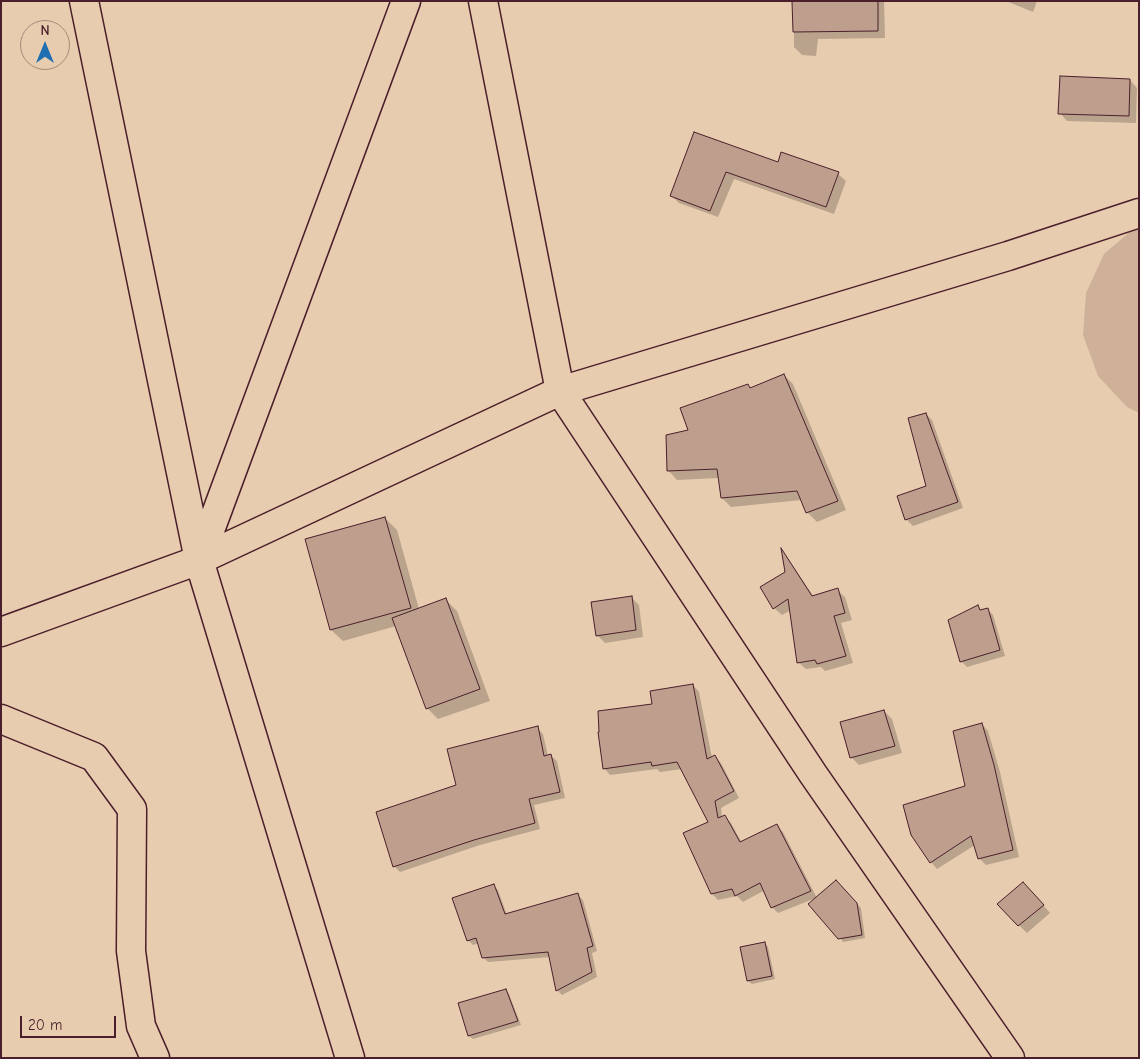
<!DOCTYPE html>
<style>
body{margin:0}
#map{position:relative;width:1140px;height:1059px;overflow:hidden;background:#e8ccaf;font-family:"Comic Neue",sans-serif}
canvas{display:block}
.frame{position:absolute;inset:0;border:2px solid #4a1f2b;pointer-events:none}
.north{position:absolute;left:20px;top:20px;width:50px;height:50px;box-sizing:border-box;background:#e8ccaf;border:1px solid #a9877a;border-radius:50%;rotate:0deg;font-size:14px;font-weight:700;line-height:20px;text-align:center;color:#4a1f2b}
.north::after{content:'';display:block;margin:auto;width:18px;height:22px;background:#1f6fb2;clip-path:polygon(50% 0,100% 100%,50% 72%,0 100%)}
.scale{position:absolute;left:20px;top:1016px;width:96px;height:22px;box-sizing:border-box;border:2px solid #4a1f2b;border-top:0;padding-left:6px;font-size:15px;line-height:18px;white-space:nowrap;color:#4a1f2b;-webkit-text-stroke:4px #e8ccaf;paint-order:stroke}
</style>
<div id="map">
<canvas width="1140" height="1059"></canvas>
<div class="frame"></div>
<div class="north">N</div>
<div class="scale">20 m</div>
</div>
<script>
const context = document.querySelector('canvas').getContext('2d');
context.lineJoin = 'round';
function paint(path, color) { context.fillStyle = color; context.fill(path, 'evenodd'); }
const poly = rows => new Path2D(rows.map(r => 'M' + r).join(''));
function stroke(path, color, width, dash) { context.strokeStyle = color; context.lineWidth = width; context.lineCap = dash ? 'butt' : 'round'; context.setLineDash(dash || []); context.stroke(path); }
paint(poly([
 [1139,224,1139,413,1127,407,1098,376,1083,335,1086,293,1104,254]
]), '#cfb099');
paint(poly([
 [794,1,884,1,885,38,818,39,816,56,802,55,794,47],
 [1006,1,1037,1,1033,12],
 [1130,80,1137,88,1136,123,1067,121,1060,113],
 [695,133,779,163,838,174,846,181,834,214,734,179,718,217,679,203,671,195],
 [784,375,793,384,846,510,817,522,808,513,802,500,731,507,722,498,719,478,677,480,668,470,689,431,748,386,751,389],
 [926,414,932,420,963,508,913,526,907,520,899,497,927,487],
 [385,518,397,530,419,609,445,599,457,611,490,701,438,719,427,708,396,626,343,641,331,630],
 [783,551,814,597,837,590,845,597,852,620,841,623,853,663,825,671,821,667,806,669,798,662,791,610,782,615,774,608,786,573],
 [632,598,639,605,643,637,605,643,597,635],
 [977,607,981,611,987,609,993,615,1005,656,967,667,961,661],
 [693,685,699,692,712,758,715,757,721,763,739,798,721,808,722,817,724,816,731,823,742,843,776,825,783,832,817,898,836,881,861,908,865,938,843,942,816,898,778,913,772,907,765,890,743,902,737,896,718,900,712,894,710,822,682,769,660,772,657,769,610,775,604,768,654,705],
 [884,711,892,719,902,753,859,765,851,757],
 [982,724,988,731,1000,772,1019,857,986,865,979,858,975,845,937,869,931,862,966,786],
 [537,728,543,734,548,756,551,756,557,761,565,798,534,805,540,829,480,845,400,872,394,866,457,786],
 [493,885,498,890,507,915,578,895,583,900,597,951,592,953,597,977,562,995,557,990,551,957,488,962,483,957,479,943,473,945,468,940],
 [1031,891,1050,913,1027,933,998,905],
 [765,943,768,947,775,979,752,984,748,981],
 [506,990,509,994,521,1025,473,1039,469,1036,460,1004]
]), '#0003');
const building = poly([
 [792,1,878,1,878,31,793,32,792,1],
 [1060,76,1130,79,1129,116,1058,114,1060,76],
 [694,132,778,162,781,152,839,172,826,207,726,172,710,211,670,196,694,132],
 [784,374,838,501,806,513,797,491,721,498,717,469,667,471,666,435,688,430,680,408,748,384,750,388,784,374],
 [926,413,958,502,905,520,897,496,926,486,908,418,926,413],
 [385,517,411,608,330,630,305,539,385,517],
 [781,548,812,596,838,588,845,613,834,616,846,656,817,664,815,660,797,663,788,599,773,609,760,587,785,572,781,548],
 [632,596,636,630,596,636,591,602,632,596],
 [446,598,480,689,426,709,392,618,446,598],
 [978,605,980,610,988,608,1000,650,960,662,948,620,978,605],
 [693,684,707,759,715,755,734,791,715,801,718,818,725,815,740,842,777,824,811,891,771,908,760,883,735,896,732,889,711,894,683,833,708,822,677,762,652,766,651,762,603,769,598,732,599,732,598,711,652,704,650,691,693,684],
 [884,710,895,746,850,758,840,722,884,710],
 [982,723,994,765,1013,850,978,859,971,836,930,863,911,835,903,805,965,786,953,731,982,723],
 [538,726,544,756,551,754,560,792,529,799,535,823,474,840,393,867,376,812,456,785,447,749,538,726],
 [836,880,857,903,862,935,838,939,808,904,836,880],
 [1023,882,1044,905,1018,926,997,904,1023,882],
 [494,884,505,914,578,893,593,946,587,948,592,972,556,991,548,952,482,958,476,938,467,941,452,898,494,884],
 [765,942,772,976,747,981,740,947,765,942],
 [506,989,518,1021,468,1036,458,1003,506,989]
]);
paint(building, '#be9e8d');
stroke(building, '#4a1f2b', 1);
const minor = poly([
 [84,1,199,560],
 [483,1,560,391,813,774,1010,1058],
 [199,560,560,391,1008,256,1139,213],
 [199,560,406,1],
 [1,632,199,560,350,1058],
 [1,719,94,757,132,809,131,951,141,1026,155,1058]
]);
stroke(minor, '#4a1f2b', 31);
stroke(minor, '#e8ccaf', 28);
</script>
